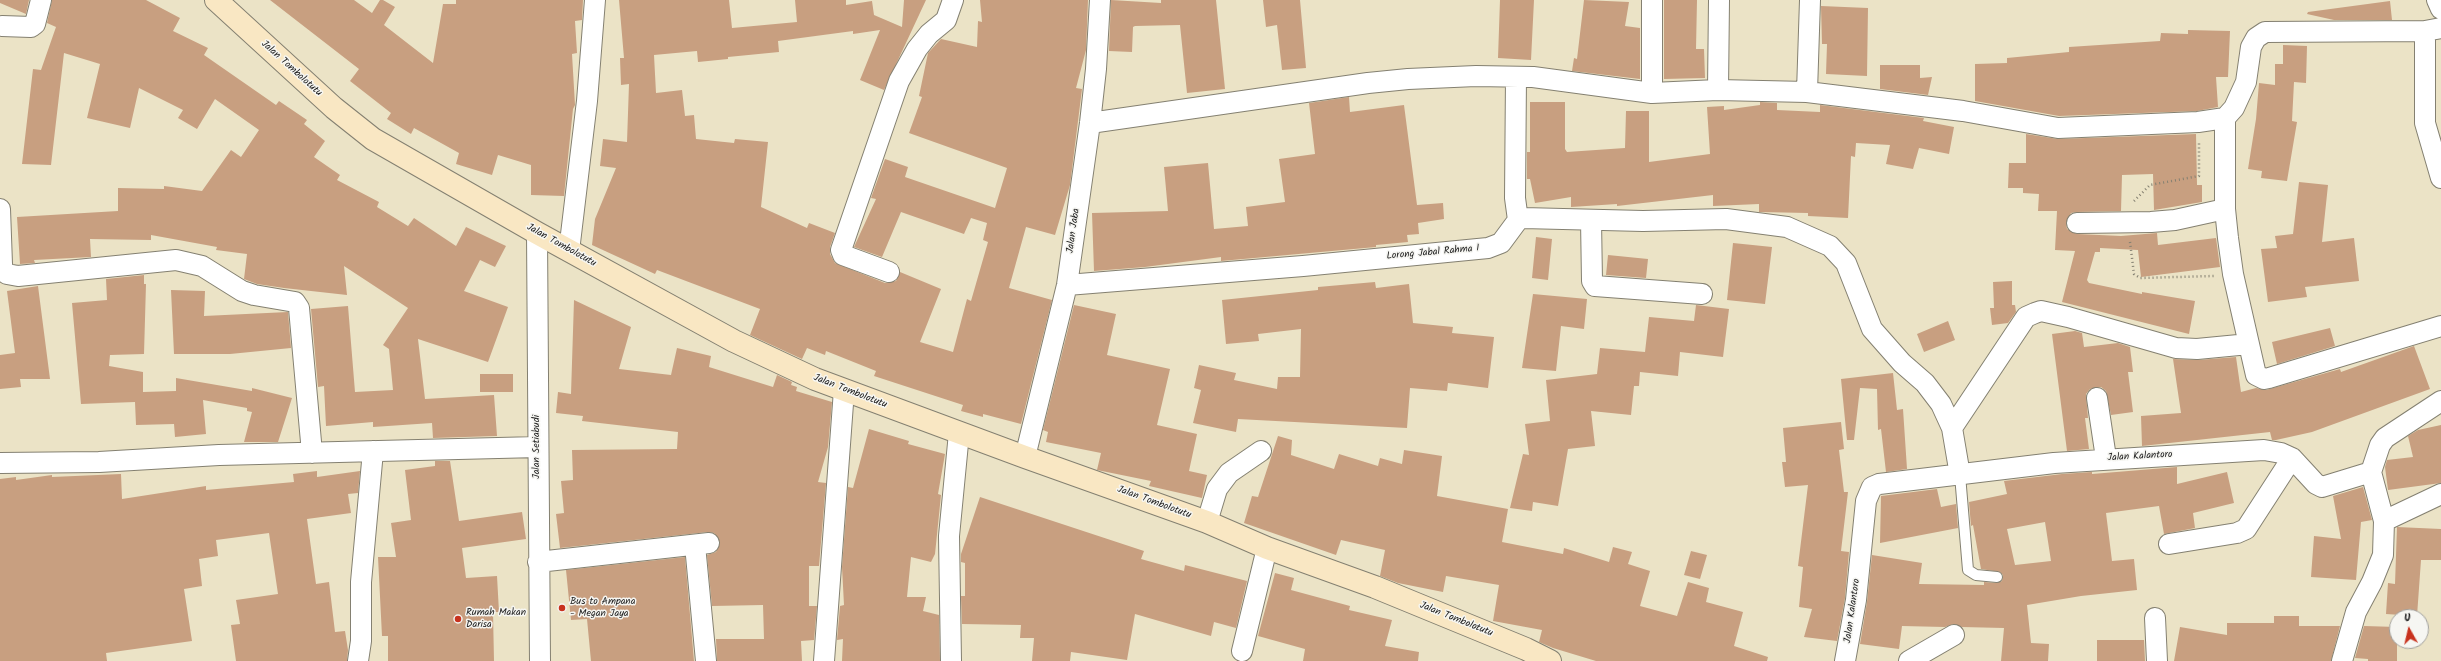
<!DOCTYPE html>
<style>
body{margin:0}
#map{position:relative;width:2441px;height:661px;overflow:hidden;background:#ebe3c6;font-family:Kalam,sans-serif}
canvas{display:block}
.north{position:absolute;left:2389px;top:609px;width:40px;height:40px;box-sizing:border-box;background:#f6f6f2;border:1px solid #9f9f9c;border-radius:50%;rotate:352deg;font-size:11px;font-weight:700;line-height:16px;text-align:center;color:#1c1c1c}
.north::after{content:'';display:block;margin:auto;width:14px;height:18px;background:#c8321e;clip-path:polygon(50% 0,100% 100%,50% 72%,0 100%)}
</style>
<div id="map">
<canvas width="2441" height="661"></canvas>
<div class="north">U</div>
</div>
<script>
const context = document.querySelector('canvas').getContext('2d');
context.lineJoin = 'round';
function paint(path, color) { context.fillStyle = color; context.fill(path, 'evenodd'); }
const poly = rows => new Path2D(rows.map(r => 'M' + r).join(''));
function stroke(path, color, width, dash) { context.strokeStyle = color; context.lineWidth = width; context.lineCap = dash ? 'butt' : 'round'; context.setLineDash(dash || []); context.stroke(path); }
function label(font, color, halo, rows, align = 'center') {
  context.font = font + ' Kalam,sans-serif'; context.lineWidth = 3; context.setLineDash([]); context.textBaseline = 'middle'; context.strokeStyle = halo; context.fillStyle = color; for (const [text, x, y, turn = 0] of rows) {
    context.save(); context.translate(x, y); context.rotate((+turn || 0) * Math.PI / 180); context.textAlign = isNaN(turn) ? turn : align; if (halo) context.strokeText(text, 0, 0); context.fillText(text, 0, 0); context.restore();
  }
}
paint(poly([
 [0,0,29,0,26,14,0,3],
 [52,0,146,0,180,18,173,31,208,48,204,55,276,105,279,101,307,120,304,124,325,141,314,157,340,175,337,180,379,202,377,207,408,226,414,218,456,246,466,227,506,246,495,267,480,260,464,291,508,307,488,362,418,339,425,399,494,395,497,436,433,438,432,423,373,427,373,422,326,426,324,386,318,387,311,309,348,306,355,392,393,390,389,349,383,345,408,308,344,266,347,295,284,288,257,284,244,279,247,254,216,250,217,247,151,235,151,240,90,239,91,257,34,260,35,263,20,264,17,217,118,211,118,188,164,189,164,186,202,191,231,150,241,157,259,130,215,99,197,129,178,118,183,110,139,88,130,128,87,118,100,64,64,53,51,165,22,164,33,69,41,70,56,27,47,23],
 [270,0,354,0,372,13,380,0,383,0,395,7,384,25,433,63,443,4,456,4,456,0,583,0,582,20,575,21,577,53,572,54,575,105,573,109,564,196,531,195,531,165,498,155,492,175,456,164,459,153,414,128,411,134,387,119,391,113,350,81,359,69],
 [619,0,729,0,732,28,797,22,795,0,846,0,846,5,872,1,874,15,902,27,904,0,926,0,884,90,860,80,880,30,853,34,853,31,778,41,779,52,728,57,728,59,698,62,697,51,654,55,656,93,682,90,685,116,694,115,696,139,734,143,735,139,768,142,761,207,807,228,809,223,835,233,830,247,830,254,835,263,885,283,896,281,900,272,941,289,920,342,953,352,967,299,971,301,988,242,983,240,987,223,971,218,964,234,901,212,882,257,854,247,876,199,871,198,885,159,908,167,905,177,995,208,1007,168,909,133,922,97,919,96,928,53,941,39,977,47,978,21,982,22,980,0,1088,0,1086,50,1076,88,1082,89,1070,185,1055,235,1026,227,1009,288,1052,300,1021,424,983,414,983,417,961,411,963,405,874,376,876,371,826,351,825,355,807,348,802,359,750,335,760,309,657,270,655,274,592,245,595,219,616,168,600,166,603,139,627,142,629,84,621,85,620,58,624,58],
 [1111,0,1161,3,1161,0,1216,0,1225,89,1187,93,1180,25,1135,26,1133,27,1132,52,1109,51],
 [1263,0,1300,0,1306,68,1282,70,1277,25,1266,27],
 [1500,0,1534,0,1531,60,1498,58],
 [1584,0,1629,2,1625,26,1640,28,1640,79,1572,71,1574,58,1577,59],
 [1664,0,1697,0,1696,49,1704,49,1705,78,1664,79],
 [2390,1,2392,20,2334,20,2307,14,2308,12],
 [1821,6,1868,8,1867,76,1826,74,1827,44,1822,44],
 [2188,30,2230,31,2228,77,2216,77,2218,107,2197,111,2059,116,1975,101,1975,64,2007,63,2007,58,2069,52,2069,47,2160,41,2161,33,2188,34],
 [2283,45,2307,46,2306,83,2294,82,2292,121,2297,122,2287,181,2261,178,2262,171,2248,169,2256,119,2259,83,2275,85,2275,64,2283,64],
 [1880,65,1920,65,1920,78,1932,77,1928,95,1880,89],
 [1349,97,1350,112,1404,105,1417,205,1443,203,1444,219,1418,223,1419,234,1407,235,1408,242,1376,245,1376,247,1221,261,1221,257,1145,267,1094,271,1092,213,1168,211,1164,167,1208,163,1214,229,1248,226,1246,207,1285,202,1279,159,1315,154,1309,103],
 [1530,102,1565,102,1565,149,1567,152,1625,148,1626,111,1649,111,1649,162,1710,154,1707,107,1724,106,1724,110,1760,105,1760,102,1777,103,1777,110,1820,112,1820,105,1924,118,1923,121,1954,127,1949,154,1919,148,1913,169,1886,164,1890,145,1856,143,1855,157,1851,156,1848,218,1808,216,1808,213,1759,212,1759,204,1713,206,1713,195,1617,206,1617,204,1571,207,1571,197,1535,203,1530,179,1527,179,1527,152,1530,152],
 [2026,134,2058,139,2196,134,2197,185,2202,185,2202,202,2154,210,2153,174,2122,175,2121,211,2076,212,2071,213,2066,223,2067,229,2077,234,2121,236,2157,233,2158,245,2216,238,2220,267,2141,277,2138,250,2100,248,2100,252,2095,252,2087,280,2089,283,2142,294,2142,292,2195,301,2189,334,2062,302,2075,251,2055,250,2057,211,2038,211,2039,194,2023,193,2023,188,2008,188,2009,163,2026,163],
 [2299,182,2328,185,2322,242,2354,238,2359,281,2305,287,2307,297,2268,302,2261,249,2277,248,2275,236,2293,234],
 [1536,237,1552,239,1548,280,1532,278],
 [1733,243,1772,247,1765,304,1727,300],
 [1608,255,1648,259,1646,278,1606,275],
 [144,275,144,284,146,284,144,354,110,355,109,366,143,372,143,392,176,391,176,378,252,391,252,388,292,398,278,442,244,442,252,412,247,411,247,408,203,400,206,434,175,437,174,424,136,425,135,402,81,404,72,303,107,300,106,279],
 [2012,281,2012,305,2015,305,2016,312,2008,323,1992,325,1990,308,1994,308,1993,282],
 [1375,282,1376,288,1409,284,1413,323,1453,327,1452,333,1494,337,1488,388,1448,383,1447,391,1410,388,1407,428,1238,419,1236,432,1193,423,1201,390,1194,388,1199,365,1236,373,1234,380,1277,389,1278,377,1300,377,1301,329,1258,334,1259,341,1226,344,1222,300,1318,290,1318,287],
 [38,286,50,379,20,379,21,387,0,389,0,355,15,353,7,291],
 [171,290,205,291,204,316,288,312,291,348,230,354,174,354],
 [1533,294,1587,299,1584,329,1561,326,1556,371,1522,368],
 [574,300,631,327,619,369,671,375,677,348,711,356,709,367,773,387,777,375,792,382,791,385,797,387,796,391,832,402,828,447,818,482,826,483,819,566,809,566,809,606,817,606,814,640,801,641,802,661,717,661,716,639,764,639,763,605,712,606,707,555,716,552,720,542,714,533,708,532,560,548,556,514,564,513,561,481,573,480,572,450,677,449,678,432,582,421,583,416,556,413,558,392,571,394],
 [1074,305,1116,314,1107,355,1170,369,1157,425,1197,434,1189,471,1207,475,1202,498,1149,486,1151,481,1097,470,1101,453,1046,442,1048,432,1043,430],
 [1696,305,1729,309,1723,357,1680,352,1678,376,1640,372,1639,386,1634,386,1631,415,1591,411,1595,446,1568,449,1558,506,1533,502,1532,511,1510,508,1523,454,1529,455,1525,424,1550,421,1546,380,1597,374,1600,348,1645,352,1649,317,1694,321],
 [1948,321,1955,340,1924,352,1917,334],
 [2330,328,2335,346,2277,364,2272,342],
 [2075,331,2082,333,2084,347,2118,343,2130,347,2133,372,2128,372,2133,412,2111,415,2106,391,2101,387,2090,389,2086,394,2088,418,2085,418,2089,449,2067,451,2052,334],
 [2414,346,2430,389,2312,432,2276,440,2272,440,2270,432,2142,446,2141,416,2181,413,2173,359,2198,360,2236,357,2241,392,2256,388,2266,390,2340,369,2341,372],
 [1893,373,1897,410,1903,409,1907,469,1886,472,1881,429,1878,430,1877,389,1860,388,1854,440,1847,440,1841,379],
 [480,374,513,374,513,392,480,392],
 [1841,422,1844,449,1839,450,1844,492,1848,492,1841,551,1849,552,1845,598,1837,641,1804,637,1812,609,1799,607,1803,567,1798,566,1808,485,1785,487,1782,462,1786,462,1783,428],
 [2441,425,2441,483,2388,490,2385,467,2387,460,2413,457,2408,436,2418,430],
 [869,429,909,441,908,444,945,454,938,494,941,495,935,554,931,562,911,557,907,597,926,597,923,611,939,615,940,661,842,661,843,639,837,640,840,606,844,605,842,567,848,487,853,488],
 [1278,436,1292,440,1291,455,1334,469,1339,454,1378,466,1380,458,1402,464,1404,450,1442,456,1437,496,1508,509,1502,542,1563,554,1564,548,1609,562,1613,547,1632,552,1628,564,1650,571,1640,606,1677,616,1688,582,1709,588,1706,602,1743,612,1734,646,1768,657,1767,661,1596,661,1553,648,1539,642,1542,630,1493,621,1499,585,1446,576,1443,592,1398,583,1380,576,1385,550,1341,540,1336,555,1244,523,1252,496,1258,497],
 [435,461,450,461,459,521,522,512,526,539,462,548,466,578,497,576,499,612,493,612,494,661,388,661,388,636,382,636,378,557,396,557,391,523,411,520,405,470,435,466],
 [2177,467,2177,484,2227,472,2234,503,2193,513,2195,528,2164,534,2159,506,2106,513,2112,561,2134,559,2137,590,2081,596,2027,605,2031,643,2049,644,2048,661,2001,661,2004,628,1962,627,1954,624,1945,627,1902,626,1899,649,1860,644,1867,602,1872,555,1922,563,1919,584,1984,585,1984,582,1997,583,2002,581,2003,575,2000,572,1981,569,1973,525,1971,526,1969,502,2007,494,2004,481,2062,474,2092,472,2092,474],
 [2045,522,2051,561,2015,565,2007,529],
 [317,471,317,477,360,471,358,493,348,494,351,513,307,519,316,584,329,582,335,632,345,631,348,650,347,661,236,661,231,625,240,624,236,600,278,594,269,533,216,540,218,556,199,559,202,586,184,589,192,641,106,653,107,661,0,661,0,479,16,477,16,480,52,475,52,477,121,474,122,499,206,486,206,490,294,482,293,474],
 [2363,487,2372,520,2361,522,2356,580,2311,577,2314,536,2341,539,2333,496],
 [1937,489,1941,507,1956,504,1958,528,1880,543,1881,496],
 [980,497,1144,551,1141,559,1184,571,1185,565,1247,581,1236,628,1214,622,1211,636,1135,614,1127,660,1071,652,1070,661,1032,661,1034,638,1020,638,1021,625,962,624,961,596,965,596,965,563,961,562,961,554],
 [2397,527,2441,529,2441,560,2421,560,2417,616,2386,614,2388,583,2395,584],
 [1691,551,1707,555,1700,579,1684,575],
 [685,557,694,661,591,661,587,619,571,620,566,570],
 [1275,573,1294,578,1291,590,1350,606,1349,610,1392,620,1385,646,1419,652,1418,661,1303,661,1305,649,1258,636],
 [2274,616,2299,616,2299,626,2340,626,2331,661,2174,661,2180,627,2227,635,2227,623,2274,623],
 [2364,626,2397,627,2397,661,2368,661,2368,659,2355,658],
 [2097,640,2144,640,2145,661,2097,661]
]), '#c89f80');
const lane = poly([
 [1960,475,1968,570,1976,575,1997,577]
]);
const street = poly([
 [2437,0,2441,9],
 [2,26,31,27,35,24,41,0],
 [2425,31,2425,123,2441,178],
 [1516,77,1515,198,1518,220],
 [1718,90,1719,0],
 [1807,92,1810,0],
 [1652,93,1652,0],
 [2225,118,2225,209,2228,238,2233,274,2256,375,2264,379,2269,378,2441,326],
 [1090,123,1368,83,1408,79,1476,76,1533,77,1652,93,1718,90,1807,92,1963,111,2058,128,2198,122,2225,118,2234,108,2246,82,2251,47,2256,38,2265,32,2425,31,2441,28],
 [0,209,2,264,3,271,7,274,18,276,176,260,202,266,242,291,254,295,295,302,299,308,312,453],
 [1591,220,1592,281,1595,286,1702,294],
 [2077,223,2151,222,2175,220,2225,209],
 [537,233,540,661],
 [569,251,587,101,595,0],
 [889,272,843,255,841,250,899,81,917,49,929,34,946,20,953,0],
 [1067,285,1303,266,1488,248,1501,243,1518,220,1523,218,1643,221,1726,219,1787,227,1830,246,1846,263,1872,329,1902,363,1925,383,1941,404,1952,428,1960,475],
 [2097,398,2106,458],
 [1952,428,2026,317,2035,313,2041,311,2068,317,2176,348,2197,349,2249,344],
 [1025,457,1067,285,1090,123,1096,69,1100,0],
 [0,463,99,462,219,455,538,447],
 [2371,472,2380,445,2385,438,2441,401],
 [2384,521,2441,494],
 [1207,522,1217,489,1229,473,1261,451],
 [2169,544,2237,533,2246,529,2292,458],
 [695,545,706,661],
 [538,562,709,543],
 [2155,618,2157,661],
 [1242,651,1267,548],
 [358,661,361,641,361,582,373,451],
 [824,661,844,390],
 [951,661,949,536,959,433],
 [1845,661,1856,600,1866,501,1872,487,1879,484,2054,463,2264,450,2281,453,2292,458,2316,484,2322,487,2371,472],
 [1909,661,1954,635],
 [2342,661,2356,612,2372,582,2383,555,2384,521,2371,472]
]);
const secondary = poly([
 [216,0,334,108,373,139,537,233,734,341,815,379,1025,457,1207,522,1267,548,1375,587,1526,649,1550,661]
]);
stroke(lane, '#848071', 12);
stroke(street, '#848071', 22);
stroke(secondary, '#848071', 24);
stroke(poly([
 [2134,201,2150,185,2199,176,2199,143],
 [2130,242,2134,274,2140,278,2214,276]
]), '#848071', 2.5, [1, 3]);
stroke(lane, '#fff', 10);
stroke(street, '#fff', 20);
stroke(secondary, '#f9e7c3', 22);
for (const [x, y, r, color] of [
 [562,608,4,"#c8321e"],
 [458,619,4,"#c8321e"]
]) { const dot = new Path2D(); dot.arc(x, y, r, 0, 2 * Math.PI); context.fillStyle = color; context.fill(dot); stroke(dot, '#f6f6f2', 1.5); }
label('10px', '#1c1c1c', '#f6f6f2', [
 ["Jalan Tombolotutu",291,69,42],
 ["Jalan Jaba",1074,231,-82],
 ["Jalan Tombolotutu",561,246,29],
 ["Lorong Jabal Rahma I",1433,253,-5],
 ["Jalan Tombolotutu",850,392,21],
 ["Jalan Setiabudi",537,447,-90],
 ["Jalan Kalantoro",2140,457,-3],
 ["Jalan Tombolotutu",1154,503,20],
 ["Jalan Kalantoro",1853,611,-82],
 ["Jalan Tombolotutu",1456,620,22]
]);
label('10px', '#1c1c1c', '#f6f6f2', [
 ["Bus to Ampana",570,602],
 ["- Megan Jaya",570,614],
 ["Rumah Makan",466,613],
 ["Darisa",466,625]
], 'left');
</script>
